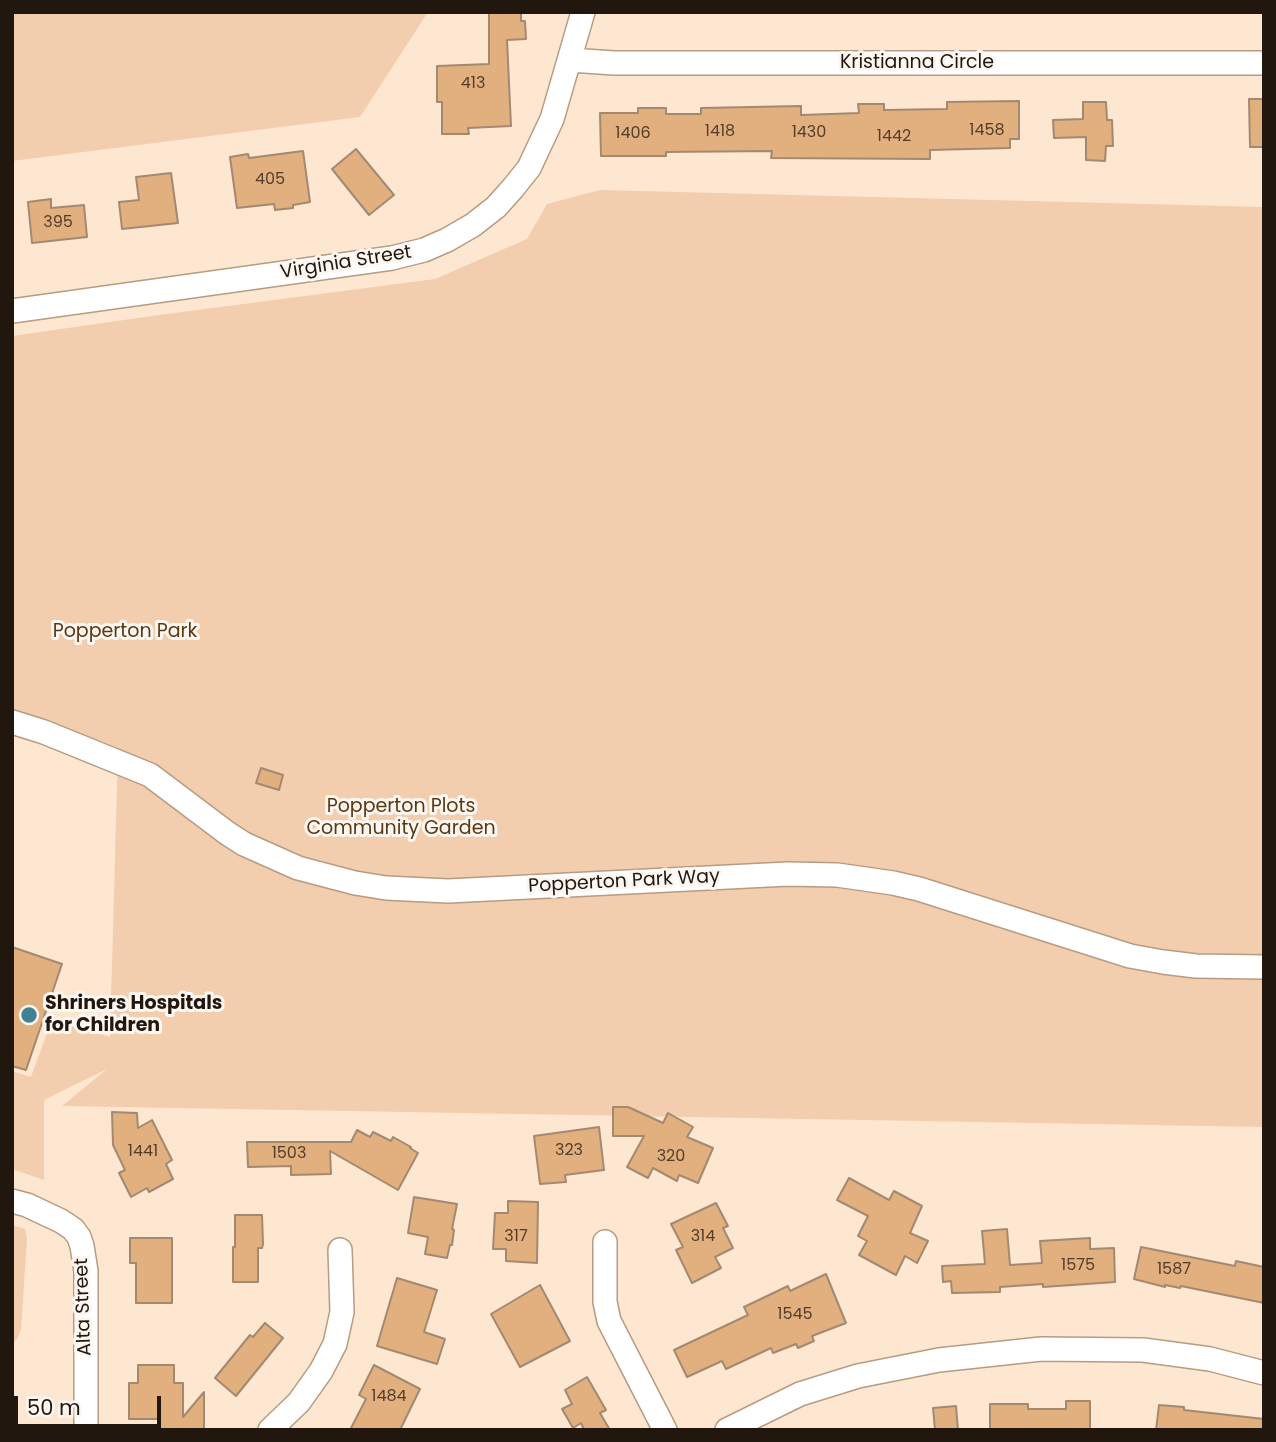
<!DOCTYPE html>
<style>
body{margin:0}
#map{position:relative;width:1276px;height:1442px;overflow:hidden;background:#fee7d1;font-family:Poppins,sans-serif}
canvas{display:block}
.frame{position:absolute;inset:0;border:14px solid #22170e;pointer-events:none}
.scale{position:absolute;left:14px;top:1396px;width:147px;height:32px;box-sizing:border-box;border:4px solid #22170e;border-top:0;padding-left:9px;font-size:21px;line-height:24px;white-space:nowrap;color:#22170e;-webkit-text-stroke:5px #fdf7f2;paint-order:stroke}
</style>
<div id="map">
<canvas width="1276" height="1442"></canvas>
<div class="frame"></div>
<div class="scale">50 m</div>
</div>
<script>
const context = document.querySelector('canvas').getContext('2d');
context.lineJoin = 'round';
function paint(path, color) { context.fillStyle = color; context.fill(path, 'evenodd'); }
const poly = rows => new Path2D(rows.map(r => 'M' + r).join(''));
function stroke(path, color, width, dash) { context.strokeStyle = color; context.lineWidth = width; context.lineCap = dash ? 'butt' : 'round'; context.setLineDash(dash || []); context.stroke(path); }
function label(font, color, halo, rows, align = 'center') {
  context.font = font + ' Poppins,sans-serif'; context.lineWidth = 6; context.setLineDash([]); context.textBaseline = 'middle'; context.strokeStyle = halo; context.fillStyle = color; for (const [text, x, y, turn = 0] of rows) {
    context.save(); context.translate(x, y); context.rotate((+turn || 0) * Math.PI / 180); context.textAlign = isNaN(turn) ? turn : align; if (halo) context.strokeText(text, 0, 0); context.fillText(text, 0, 0); context.restore();
  }
}
paint(poly([
 [12,12,428,12,360,117,12,161],
 [600,190,1264,207,1264,1127,62,1106,107,1069,44,1100,44,1180,12,1169,12,1071,31,1077,52,1019,110,1037,118,748,49,721,12,710,12,336,159,315,435,279,527,239,547,204],
 [12,1225,25,1229,27,1239,21,1330,17,1339,12,1343]
]), '#f2ceae');
const building = poly([
 [489,12,521,12,521,21,525,21,526,39,507,40,511,126,468,128,469,134,442,134,442,102,437,102,437,66,489,64,489,12],
 [1249,99,1264,99,1264,147,1250,147,1249,99],
 [1019,101,1019,139,1010,139,1010,148,930,150,930,159,771,158,772,151,666,152,666,156,601,156,600,113,638,113,638,108,666,108,666,114,701,114,701,108,801,106,801,115,859,113,858,104,884,104,884,110,947,109,947,102,1019,101],
 [1083,102,1106,102,1107,120,1112,120,1113,146,1106,146,1105,161,1086,160,1086,137,1054,138,1053,120,1083,119,1083,102],
 [356,149,394,195,369,215,332,169,356,149],
 [303,151,310,202,293,205,293,208,275,210,274,204,237,208,230,157,248,154,249,158,303,151],
 [171,173,178,223,122,229,119,202,139,200,136,177,171,173],
 [51,199,51,208,84,205,87,237,32,243,28,202,51,199],
 [261,768,283,775,279,790,256,783,261,768],
 [12,947,62,964,26,1070,12,1066,12,947],
 [613,1107,628,1107,663,1123,668,1113,693,1127,687,1137,713,1148,698,1183,679,1175,677,1181,653,1168,648,1178,627,1167,644,1136,613,1136,613,1107],
 [112,1112,137,1113,138,1128,152,1120,172,1160,166,1164,173,1179,149,1192,147,1188,131,1197,119,1173,125,1170,113,1145,112,1112],
 [599,1127,604,1170,565,1175,566,1182,540,1184,534,1136,599,1127],
 [357,1130,370,1137,373,1132,391,1141,393,1137,411,1147,410,1148,418,1153,398,1190,330,1151,331,1174,291,1175,291,1166,248,1167,247,1142,351,1142,357,1130],
 [849,1178,889,1200,894,1191,922,1206,910,1233,928,1241,917,1263,905,1256,896,1275,859,1255,867,1241,858,1236,868,1216,837,1200,849,1178],
 [414,1197,457,1204,452,1229,454,1230,452,1245,450,1245,447,1258,425,1254,428,1237,408,1233,414,1197],
 [508,1201,538,1202,537,1263,506,1261,506,1249,493,1249,495,1213,508,1213,508,1201],
 [716,1203,728,1226,723,1228,733,1248,715,1257,721,1268,692,1283,676,1250,683,1247,671,1224,716,1203],
 [235,1215,262,1215,263,1244,262,1248,258,1248,258,1282,233,1282,233,1247,235,1247,235,1215],
 [1007,1229,1010,1265,1042,1263,1040,1241,1090,1238,1090,1249,1114,1248,1115,1282,1043,1287,1043,1284,1000,1287,1000,1292,952,1293,951,1281,943,1282,942,1266,985,1264,982,1231,1007,1229],
 [130,1238,172,1238,172,1303,136,1303,136,1263,130,1263,130,1238],
 [1141,1247,1235,1266,1236,1261,1264,1267,1264,1303,1181,1286,1180,1288,1165,1285,1165,1287,1134,1279,1141,1247],
 [826,1274,846,1323,812,1336,814,1341,798,1348,796,1344,773,1353,771,1348,726,1369,722,1361,687,1377,674,1350,748,1315,744,1307,788,1286,790,1291,826,1274],
 [397,1278,437,1290,424,1332,445,1339,437,1364,377,1346,397,1278],
 [540,1285,570,1341,520,1367,491,1314,540,1285],
 [265,1323,283,1338,236,1396,215,1378,250,1335,253,1337,265,1323],
 [138,1365,174,1365,174,1383,183,1383,183,1417,204,1392,204,1430,159,1430,159,1419,129,1419,129,1383,138,1383,138,1365],
 [374,1365,420,1389,400,1430,350,1430,366,1399,359,1395,374,1365],
 [587,1377,606,1410,600,1413,610,1430,584,1430,581,1423,573,1428,562,1409,572,1404,565,1390,587,1377],
 [1066,1401,1090,1401,1090,1430,990,1430,990,1404,1028,1404,1028,1409,1066,1409,1066,1401],
 [1159,1405,1184,1407,1184,1410,1264,1419,1264,1430,1156,1430,1159,1405],
 [956,1406,958,1430,935,1430,933,1408,956,1406]
]);
paint(building, '#e2af7f');
stroke(building, '#a48971', 2);
const minor = poly([
 [570,60,614,63,1264,63],
 [12,311,392,258,424,250,447,240,473,225,496,207,513,188,529,168,552,119,583,12],
 [12,722,44,732,150,775,227,833,244,844,298,868,355,883,386,888,448,891,788,874,837,875,893,883,919,889,1130,956,1163,962,1196,966,1264,967],
 [12,1201,27,1205,61,1221,73,1229,79,1237,82,1246,86,1271,86,1430],
 [605,1242,605,1302,609,1321,665,1430],
 [270,1430,299,1402,321,1371,335,1344,342,1312,340,1250],
 [727,1430,800,1394,858,1376,939,1360,1041,1349,1143,1350,1210,1359,1264,1373]
]);
stroke(minor, '#b79b82', 26);
stroke(minor, '#fff', 23);
for (const [x, y, r, color] of [
 [29,1015,9,"#3f8392"]
]) { const dot = new Path2D(); dot.arc(x, y, r, 0, 2 * Math.PI); context.fillStyle = color; context.fill(dot); stroke(dot, '#fdf7f2', 2.5); }
label('16px', '#523d2a', null, [
 ["413",473,84],
 ["1458",987,131],
 ["1418",720,132],
 ["1430",809,133],
 ["1406",633,134],
 ["1442",894,137],
 ["405",270,180],
 ["395",58,223],
 ["323",569,1151],
 ["1441",143,1152],
 ["1503",289,1154],
 ["320",671,1157],
 ["317",516,1237],
 ["314",703,1237],
 ["1575",1078,1266],
 ["1587",1174,1270],
 ["1545",795,1315],
 ["1484",389,1397]
]);
label('19px', '#22170e', '#fdf7f2', [
 ["Kristianna Circle",917,63],
 ["Virginia Street",346,263,-9],
 ["Popperton Park Way",624,882,-3],
 ["Alta Street",84,1307,-92]
]);
label('19px', '#5b3813', '#fdf7f2', [
 ["Popperton Park",125,632],
 ["Popperton Plots",401,807],
 ["Community Garden",401,829]
]);
label('bold 19px', '#22170e', '#fdf7f2', [
 ["Shriners Hospitals",45,1004],
 ["for Children",45,1026]
], 'left');
</script>
